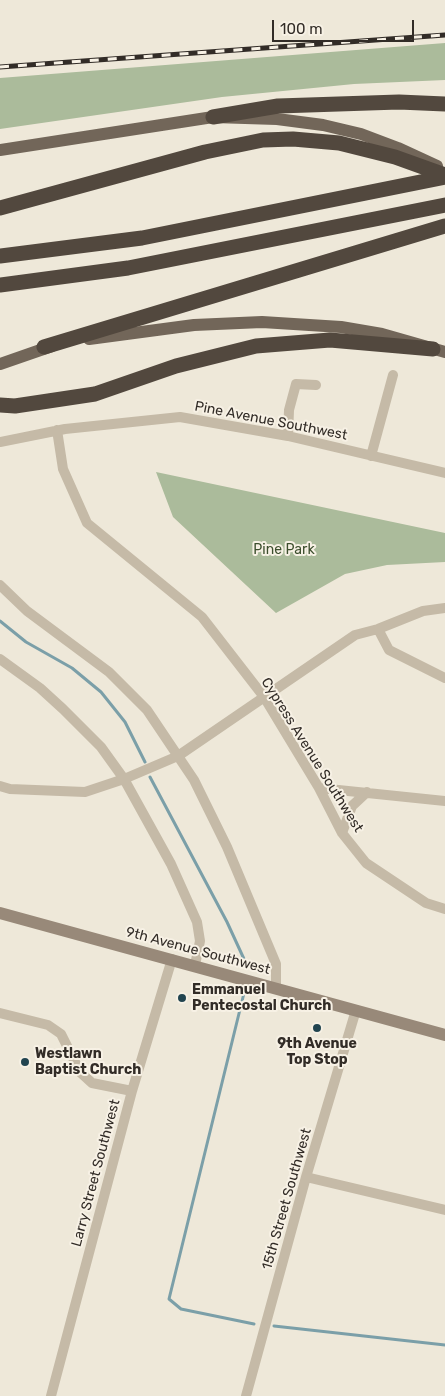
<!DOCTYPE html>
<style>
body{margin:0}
#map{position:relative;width:445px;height:1396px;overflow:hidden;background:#eee8d9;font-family:Rubik,sans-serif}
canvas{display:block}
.scale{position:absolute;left:272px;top:20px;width:142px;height:22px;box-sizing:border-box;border:2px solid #322c27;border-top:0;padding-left:6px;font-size:15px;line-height:18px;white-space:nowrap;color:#322c27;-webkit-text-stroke:4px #f7f1e5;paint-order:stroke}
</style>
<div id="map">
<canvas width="445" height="1396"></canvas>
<div class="scale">100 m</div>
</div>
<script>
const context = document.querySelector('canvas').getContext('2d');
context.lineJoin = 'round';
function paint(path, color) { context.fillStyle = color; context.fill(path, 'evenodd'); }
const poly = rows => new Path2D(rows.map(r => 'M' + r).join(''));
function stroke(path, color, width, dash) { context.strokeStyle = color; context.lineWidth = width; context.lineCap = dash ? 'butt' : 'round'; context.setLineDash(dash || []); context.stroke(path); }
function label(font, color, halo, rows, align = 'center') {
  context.font = font + ' Rubik,sans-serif'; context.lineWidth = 4; context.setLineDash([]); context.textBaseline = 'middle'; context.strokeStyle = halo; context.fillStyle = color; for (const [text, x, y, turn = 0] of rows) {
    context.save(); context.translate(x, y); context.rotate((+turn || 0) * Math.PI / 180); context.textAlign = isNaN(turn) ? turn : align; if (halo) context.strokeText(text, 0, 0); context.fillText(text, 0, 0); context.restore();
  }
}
paint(poly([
 [445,43,445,80,354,84,222,97,0,129,0,78],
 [156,472,445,533,445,562,387,565,345,574,276,613,173,517]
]), '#abbb9b');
stroke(poly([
 [0,621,26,642,72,668,101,692,125,722,145,762],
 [150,777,227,922,244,959],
 [245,989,169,1299,181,1309,254,1324],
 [274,1326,445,1345]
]), '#7b9fa8', 3);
stroke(poly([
 [57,430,63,469,87,523,202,617,264,697,319,788,342,833,366,863,426,903,445,909],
 [288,436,289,410,296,384,316,385],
 [0,442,65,429,180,417,288,436,445,473],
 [371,456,393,375],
 [0,585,27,611,109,672,147,710,194,780,227,847,276,964,276,988],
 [378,629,389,650,445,678],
 [0,659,40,688,63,709,101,747,124,779,171,864,197,922,200,941,195,965],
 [0,786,10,789,85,792,124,779,178,756,355,635,378,629,423,611,445,608],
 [319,788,445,801],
 [342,833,352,806,367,792],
 [0,1013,48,1025,61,1034,80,1072,92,1083,132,1091],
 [306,1177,445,1210],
 [51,1396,132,1091,172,959],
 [246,1396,306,1177,356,1010]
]), '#c5baa7', 10);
stroke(poly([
 [0,913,445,1035]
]), '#988979', 12);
stroke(poly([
 [0,150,213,117,277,119,323,125,361,134,398,148,437,166],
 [89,339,194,325,262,322,341,327,382,334,445,352],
 [0,364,52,346]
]), '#726659', 12);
stroke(poly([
 [213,117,278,106,399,102,445,104],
 [0,208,205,152,263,140,293,139,339,143,395,157,445,175],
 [0,256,142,238,445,177],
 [0,285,128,268,445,205],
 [44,347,445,226],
 [0,405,15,406,95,394,176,366,256,346,330,340,433,349]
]), '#52483e', 15);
const rail = poly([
 [0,67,445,35]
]);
stroke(rail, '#322c27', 5);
stroke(rail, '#f7f1e5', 3, [9]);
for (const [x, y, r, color] of [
 [182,998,5,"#21444f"],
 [317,1028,5,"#21444f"],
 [25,1062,5,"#21444f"]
]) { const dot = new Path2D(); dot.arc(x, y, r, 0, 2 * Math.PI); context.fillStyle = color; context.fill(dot); stroke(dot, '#f7f1e5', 2); }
label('14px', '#322c27', '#f7f1e5', [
 ["Pine Avenue Southwest",271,421,11],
 ["Cypress Avenue Southwest",312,755,58],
 ["9th Avenue Southwest",198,951,15],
 ["Larry Street Southwest",96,1173,-75],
 ["15th Street Southwest",287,1199,-74]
]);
label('14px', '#3c4e2d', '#f7f1e5', [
 ["Pine Park",284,550]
]);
label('bold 14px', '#322c27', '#f7f1e5', [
 ["Emmanuel",192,990],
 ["Pentecostal Church",192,1006],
 ["9th Avenue",317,1044,"center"],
 ["Top Stop",317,1060,"center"],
 ["Westlawn",35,1054],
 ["Baptist Church",35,1070]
], 'left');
</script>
